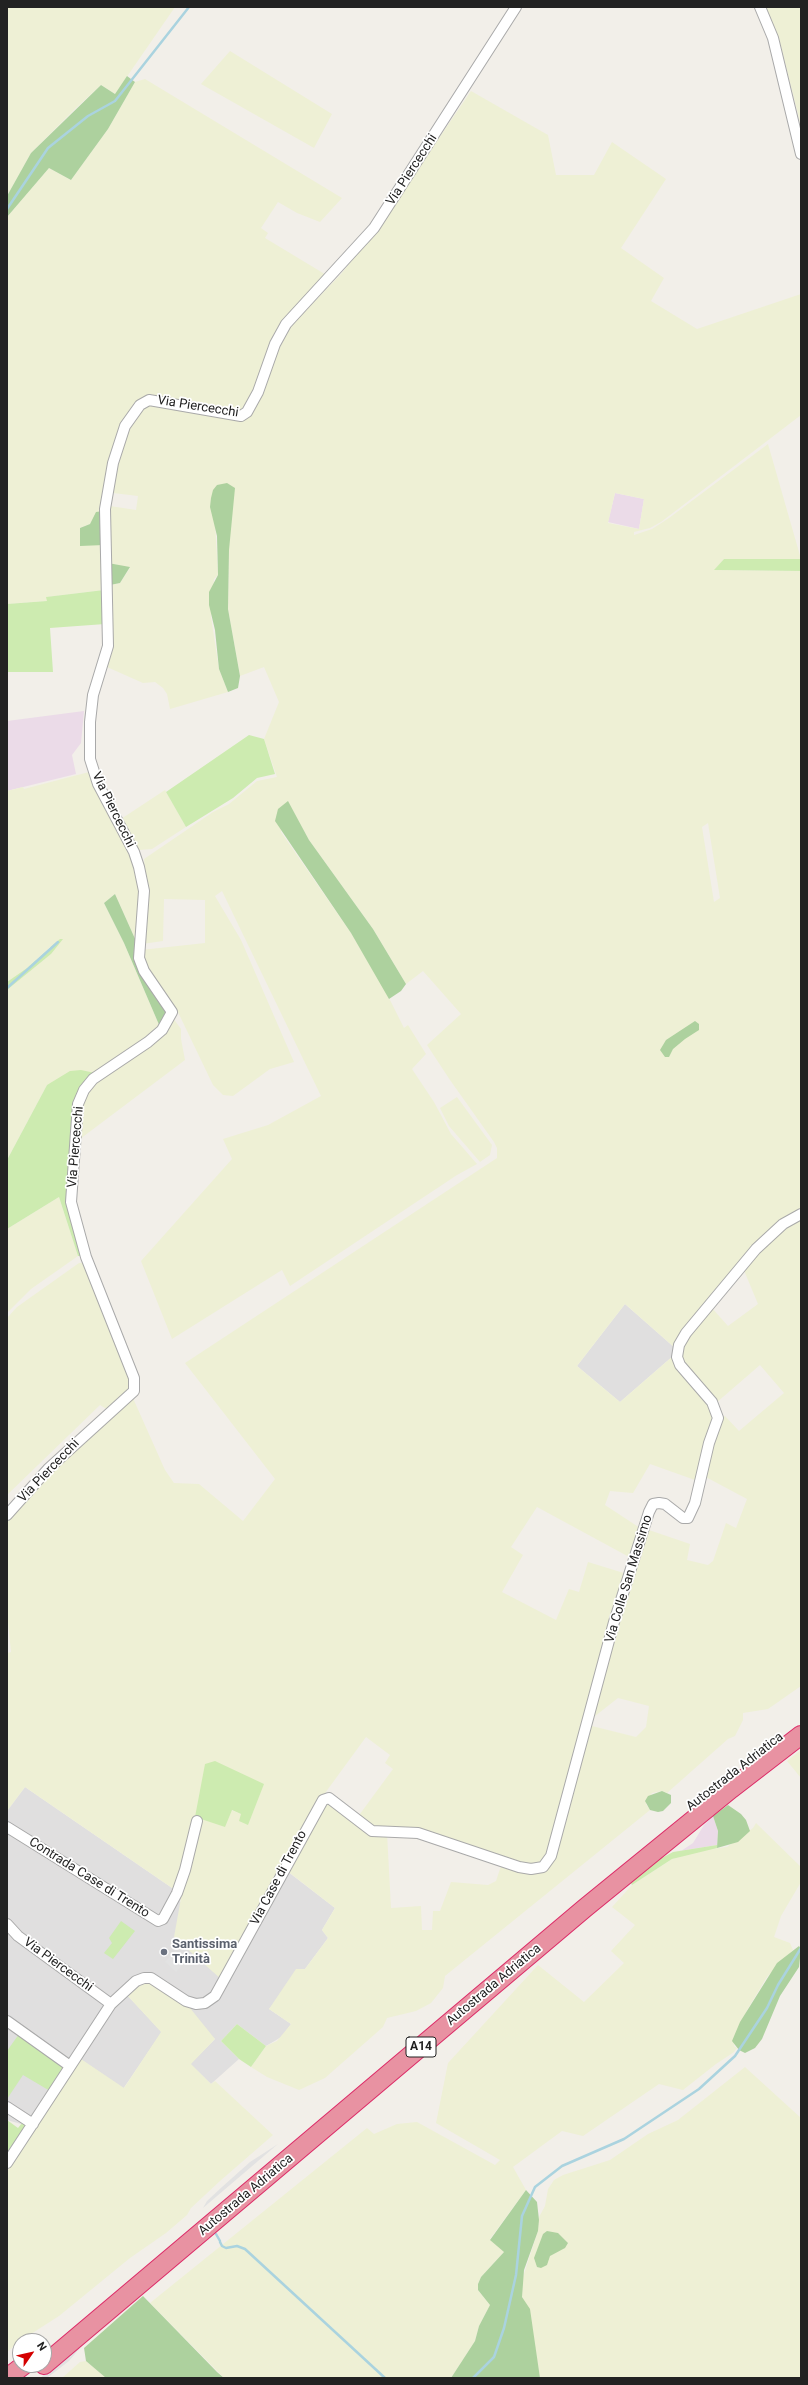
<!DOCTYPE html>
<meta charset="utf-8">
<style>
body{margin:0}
#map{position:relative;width:808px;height:2385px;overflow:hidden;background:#f2efe9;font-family:Roboto,sans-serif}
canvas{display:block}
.frame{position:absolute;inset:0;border:8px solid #222;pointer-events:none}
.north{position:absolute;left:12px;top:2333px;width:40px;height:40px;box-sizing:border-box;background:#fff;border:1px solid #a7a7a7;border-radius:50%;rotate:56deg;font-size:11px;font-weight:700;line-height:16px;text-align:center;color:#222}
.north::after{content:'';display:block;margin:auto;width:14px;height:18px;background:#d40000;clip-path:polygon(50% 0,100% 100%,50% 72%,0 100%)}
</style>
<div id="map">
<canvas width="808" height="2385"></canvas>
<div class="frame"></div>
<div class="north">N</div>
</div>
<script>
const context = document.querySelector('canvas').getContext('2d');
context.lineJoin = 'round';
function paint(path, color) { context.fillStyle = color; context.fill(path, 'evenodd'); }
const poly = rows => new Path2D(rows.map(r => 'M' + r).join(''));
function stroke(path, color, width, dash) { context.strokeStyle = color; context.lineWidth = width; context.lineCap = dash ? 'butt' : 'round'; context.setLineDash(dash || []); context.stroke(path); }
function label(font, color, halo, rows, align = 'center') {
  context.font = font + ' Roboto,sans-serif'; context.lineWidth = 3.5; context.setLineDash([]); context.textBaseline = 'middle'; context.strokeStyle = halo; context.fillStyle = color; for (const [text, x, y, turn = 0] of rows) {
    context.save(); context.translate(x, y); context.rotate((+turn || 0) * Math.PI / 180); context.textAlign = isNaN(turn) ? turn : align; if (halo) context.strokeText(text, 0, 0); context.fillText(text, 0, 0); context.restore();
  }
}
paint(poly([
 [625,1304,675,1348,673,1356,620,1402,577,1366],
 [25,1787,175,1890,183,1887,180,1902,283,1868,335,1908,322,1930,328,1938,305,1969,269,2009,291,2024,283,2036,266,2046,237,2024,221,2041,239,2059,211,2084,190,2064,215,2039,131,1991,126,1994,162,2032,123,2089,73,2054,28,2126,7,2120,7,1811]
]), '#e0dfdf');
paint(poly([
 [615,493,644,499,639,529,608,522],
 [84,711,81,743,72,755,76,774,7,791,7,721],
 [713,1816,718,1831,717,1845,673,1852,681,1851,693,1843,704,1825]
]), '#ebdbe8');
paint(poly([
 [7,7,175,7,115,94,101,85,76,108,31,153,7,196],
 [766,7,801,7,801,126,779,39],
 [230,51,332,114,314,148,201,84],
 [145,79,342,198,320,222,297,213,278,202,261,228,268,233,265,238,328,276,303,302,262,372,242,415,149,398,133,409,103,511,95,516,90,524,80,528,104,545,104,590,47,597,47,601,7,604,7,217,49,168,71,180,108,129,135,82],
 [471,91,548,135,556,175,594,175,612,142,666,179,621,248,664,278,651,301,697,329,801,294,801,415,661,522,650,528,634,532,634,535,652,529,669,518,768,444,801,559,724,559,715,570,801,571,801,1209,781,1221,675,1348,625,1304,577,1366,620,1402,673,1356,710,1401,717,1418,695,1480,650,1464,633,1493,610,1491,605,1505,640,1528,631,1558,537,1507,511,1547,523,1555,502,1592,556,1620,569,1589,579,1592,588,1562,627,1574,547,1859,531,1868,467,1848,378,1829,357,1818,393,1769,385,1763,390,1755,366,1737,320,1800,222,1980,174,1937,183,1887,175,1890,25,1787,7,1811,7,1653,11,1652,7,1612,7,1520,40,1482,132,1396,165,1470,174,1483,199,1484,243,1521,275,1479,185,1363,497,1158,497,1148,494,1142,450,1080,427,1045,461,1014,423,971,406,984,373,929,309,840,288,802,281,832,351,933,385,990,404,1028,408,1025,426,1054,412,1069,434,1102,451,1134,477,1164,457,1175,290,1286,282,1270,172,1339,141,1261,232,1159,223,1139,268,1125,321,1096,222,891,215,896,241,940,294,1062,270,1069,233,1096,223,1095,213,1085,176,1008,149,972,141,950,205,943,205,900,164,899,163,941,142,944,147,898,144,859,213,812,229,804,257,781,277,777,264,739,279,702,264,667,240,676,228,609,229,550,215,521,218,575,214,579,211,617,219,669,228,692,170,709,167,694,163,688,155,682,143,683,107,667,113,650,110,585,120,583,130,568,108,563,110,506,136,510,138,496,113,493,122,441,134,419,149,403,242,419,291,326,341,274,377,229],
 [615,493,644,499,639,529,608,523],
 [708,823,720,898,714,902,702,827],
 [264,1784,241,1814,231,1810],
 [93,771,135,858,141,892,136,941,115,894,104,903,124,943,160,1027,147,1041,95,1073,47,1085,7,1160,7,990,51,954,50,947,27,968,7,982,7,791,23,787,24,789],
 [165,790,186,827,152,849,139,850,121,819],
 [173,1018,181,1029,181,1039,185,1060,76,1142,81,1104,95,1082],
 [457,1097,492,1145,490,1155,480,1162,449,1126,440,1108],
 [59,1197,78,1256,31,1289,7,1313,7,1229],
 [801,1218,801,1686,768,1709,743,1713,743,1720,735,1736,728,1739,667,1793,662,1791,652,1793,646,1804,650,1810,445,1976,443,1988,431,2003,416,2011,387,2018,383,2027,325,2078,299,2090,267,2077,251,2067,266,2046,277,2041,291,2024,269,2009,296,1969,305,1969,328,1938,322,1930,335,1908,286,1870,326,1804,332,1803,360,1825,387,1833,391,1908,421,1906,422,1930,432,1930,433,1911,440,1911,451,1882,488,1885,496,1881,502,1863,545,1868,588,1725,636,1737,646,1727,649,1706,618,1698,590,1720,646,1529,690,1544,687,1560,708,1565,713,1561,726,1523,736,1528,747,1499,702,1475,720,1420,725,1416,739,1431,784,1393,760,1365,716,1403,686,1368,681,1351,684,1343,711,1307,728,1326,758,1304,743,1268,775,1234],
 [79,1263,86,1263,133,1383,127,1392,108,1410,100,1405,7,1495,7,1318,17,1307],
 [801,1750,801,1778,787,1761],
 [756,1823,801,1867,801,1882,781,1916,774,1937,790,1943,793,1950,767,1977,747,2010,734,2046,737,2048,734,2052,716,2064,683,2090,659,2084,583,2136,562,2131,513,2167,526,2190,490,2239,504,2252,481,2277,478,2284,478,2290,490,2305,479,2326,475,2341,451,2378,224,2378,150,2303,367,2128,374,2134,397,2124,417,2122,495,2165,500,2160,436,2123,448,2063,538,1965,584,2002,624,1963,611,1951,635,1925,612,1907,632,1885,672,1859,702,1850,727,1847,753,1828],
 [149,1981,186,2003,215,2039,191,2064,211,2084,215,2081,273,2135,220,2181,191,2208,187,2215,166,2233,130,2258,59,2316,20,2341,7,2352,7,2172,81,2059,124,2088,161,2032,126,1994],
 [745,2067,801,2118,801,2378,540,2378,533,2335,522,2297,522,2280,538,2231,539,2217,545,2206,548,2189,554,2180,563,2175,610,2160,648,2134,678,2120],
 [86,2361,106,2378,62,2378,80,2362]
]), '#eef0d5');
paint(poly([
 [724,559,801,559,801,571,714,570],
 [104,590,105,624,50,628,53,672,7,672,7,604,47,601,46,597],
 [249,735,264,739,275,774,257,778,233,798,186,827,166,792],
 [60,939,63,939,51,954,7,990,7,982,27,968],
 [81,1070,95,1073,83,1087,71,1170,85,1256,78,1256,59,1197,7,1229,7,1160,47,1085,70,1071],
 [215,1761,264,1784,248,1825,239,1821,241,1814,232,1810,225,1827,195,1817,205,1764],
 [717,1845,717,1848,672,1859,632,1885,630,1882,660,1859,673,1852],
 [121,1921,135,1931,113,1959,104,1953,112,1943,109,1938],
 [237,2024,266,2046,251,2067,239,2059,221,2041],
 [19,2034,65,2065,50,2091,23,2075,7,2099,7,2051],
 [7,2120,18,2128,22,2123,28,2126,7,2156]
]), '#cdebb0');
paint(poly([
 [127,76,135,82,108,129,71,180,49,168,7,217,7,196,31,153,101,85,115,94],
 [227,483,235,488,229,550,228,609,240,676,238,688,228,692,219,669,215,630,209,605,209,592,218,575,217,536,210,507,211,498,213,490,217,485],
 [103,511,104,545,80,546,80,528,90,524,96,512],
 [108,563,130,567,120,583,110,585],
 [288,801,309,840,373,929,406,984,401,991,389,999,351,933,275,821,278,809],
 [115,894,136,941,135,949,170,1012,160,1027,124,943,104,903],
 [695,1021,699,1024,699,1030,685,1039,673,1049,669,1057,665,1057,660,1050,666,1040],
 [662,1791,671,1795,671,1803,663,1811,658,1812,650,1810,645,1801,648,1796],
 [728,1805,741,1814,746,1820,750,1831,738,1842,717,1848,718,1831,713,1816],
 [799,1946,801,1949,799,1967,780,1996,762,2039,755,2048,745,2053,739,2050,732,2041,740,2022,777,1963],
 [526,2190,537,2202,539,2220,538,2231,524,2270,522,2297,530,2309,540,2378,451,2378,475,2341,479,2326,490,2305,478,2290,478,2284,481,2277,504,2252,490,2240],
 [547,2231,558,2233,568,2243,565,2248,550,2256,547,2265,541,2268,537,2267,534,2258,543,2234],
 [143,2296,217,2372,224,2378,106,2378,86,2361,84,2348]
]), '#add19e');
paint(poly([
 [175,1950,187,1960,176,1972,165,1962],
 [278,2144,203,2208,207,2201,222,2187,250,2162],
 [85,2342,69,2361,47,2378,40,2378]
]), '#e2e2e2');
stroke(poly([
 [7,209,48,148,88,116,115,101,189,7],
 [7,988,58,942],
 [216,2234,220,2241],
 [220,2242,222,2246,226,2248,237,2246,245,2249,385,2378],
 [473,2378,494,2357,504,2328,516,2275,522,2216,535,2187,562,2166,624,2139,699,2089,735,2056,767,2008,778,1985,801,1948]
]), '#aad3df', 2.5);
const minor = poly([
 [760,7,773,38,801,154],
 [7,1515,48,1469,134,1391,134,1378,86,1257,71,1202,78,1104,84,1090,93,1079,148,1042,162,1030,172,1012,144,971,139,958,144,891,139,867,134,852,98,784,90,759,90,722,93,695,108,646,105,509,113,463,125,426,140,405,149,400,241,416,247,412,258,392,275,344,286,324,374,228,516,7],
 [7,1827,158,1921,163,1919,177,1893,185,1870,197,1821],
 [7,1924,18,1936,111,2004],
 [7,2021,70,2066],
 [7,2107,33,2124],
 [7,2163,111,2004,136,1981,144,1978,151,1978,186,2001,196,2004,205,2003,215,1996,323,1800,329,1798,372,1831,418,1833,519,1867,531,1869,543,1867,551,1856,614,1622,649,1512,653,1504,659,1503,665,1504,683,1518,688,1518,695,1503,709,1443,718,1418,712,1402,680,1365,677,1357,679,1345,686,1333,756,1249,783,1224,801,1214]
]);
const motorway = poly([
 [44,2365,585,1908,731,1789,801,1735],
 [7,2378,24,2365]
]);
stroke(minor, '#a9a9a9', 12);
stroke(motorway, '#dc2a67', 20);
stroke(minor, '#fff', 10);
stroke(motorway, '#e892a2', 18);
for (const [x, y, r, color] of [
 [164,1952,4,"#6b7280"]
]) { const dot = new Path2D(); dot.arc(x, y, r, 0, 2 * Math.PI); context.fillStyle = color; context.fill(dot); stroke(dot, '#fff', 1.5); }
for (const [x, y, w] of [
 [421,2047,30]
]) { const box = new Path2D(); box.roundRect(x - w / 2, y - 10, w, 20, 3); context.fillStyle = '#fff'; context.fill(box); stroke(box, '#222', 1); }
label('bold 12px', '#222', null, [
 ["A14",421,2047]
]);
label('13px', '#222', '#fff', [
 ["Via Piercecchi",412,170,-57],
 ["Via Piercecchi",198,407,9],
 ["Via Piercecchi",113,810,64],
 ["Via Piercecchi",76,1147,-85],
 ["Via Piercecchi",49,1471,-46],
 ["Via Colle San Massimo",629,1579,-73],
 ["Autostrada Adriatica",735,1772,-38],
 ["Contrada Case di Trento",89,1878,32],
 ["Via Case di Trento",279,1878,-62],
 ["Via Piercecchi",58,1965,36],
 ["Autostrada Adriatica",494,1985,-40],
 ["Autostrada Adriatica",246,2195,-40]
]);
label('bold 13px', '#5b616d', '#fff', [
 ["Santissima",172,1945],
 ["Trinità",172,1960]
], 'left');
</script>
